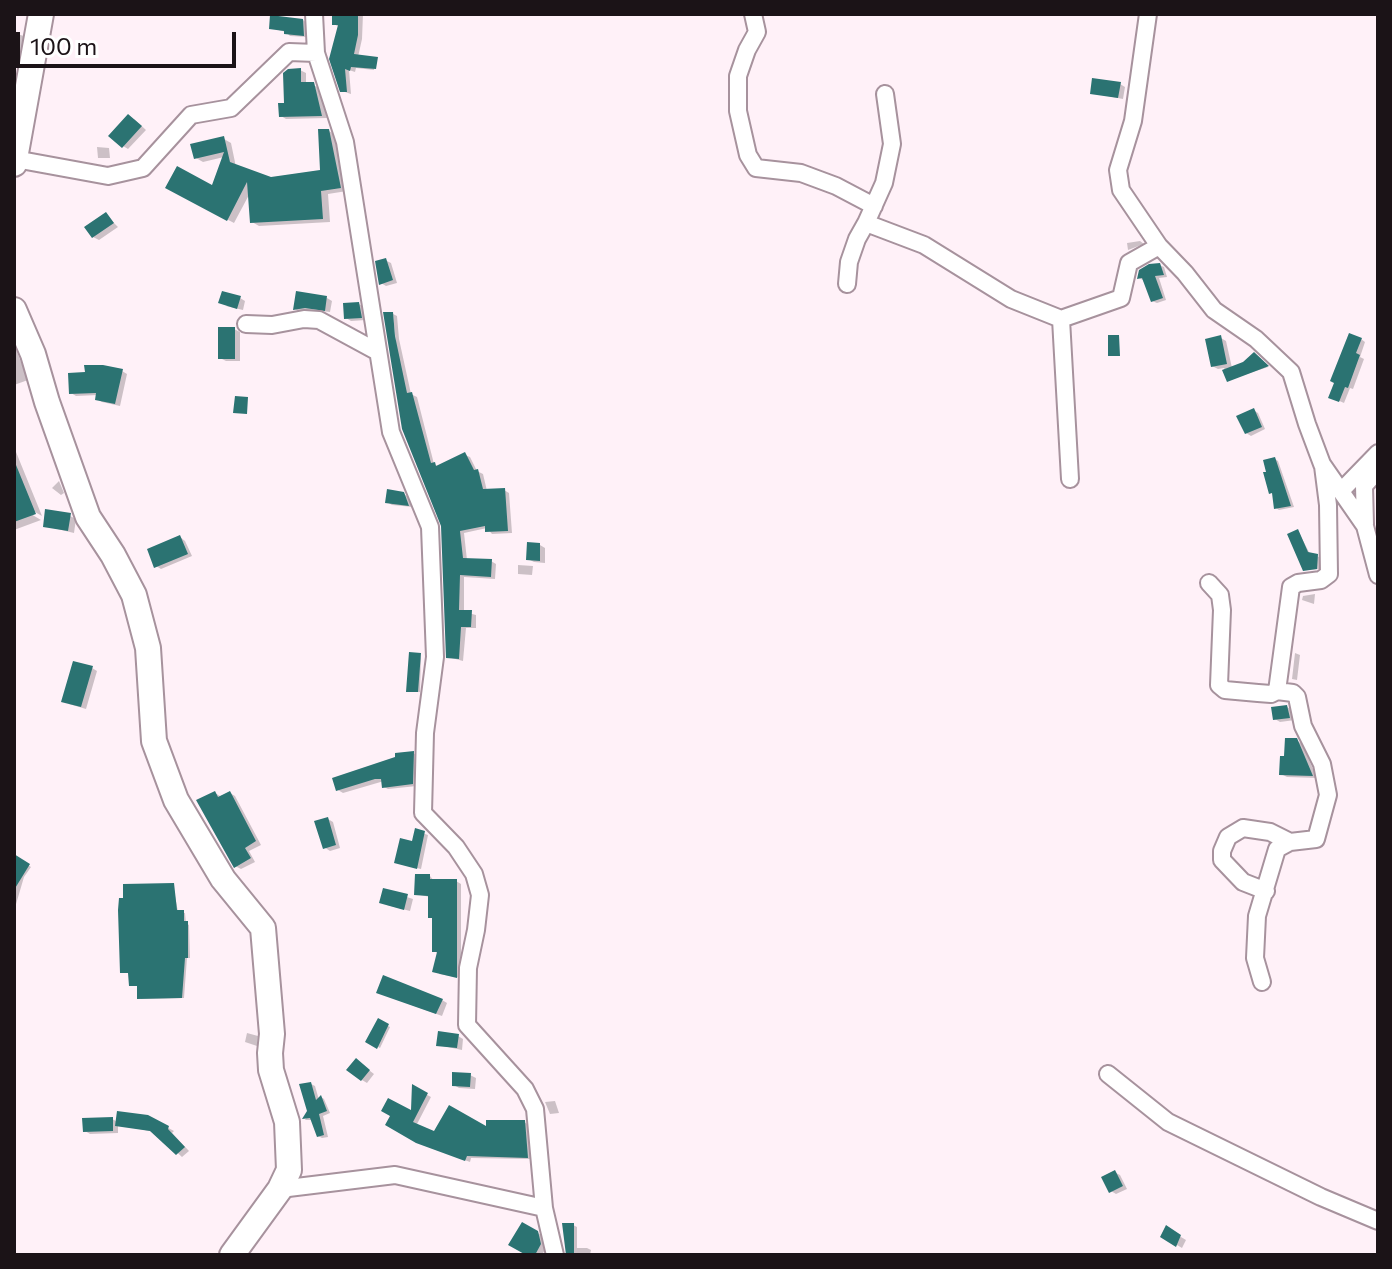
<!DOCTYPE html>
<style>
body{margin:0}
#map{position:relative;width:1392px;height:1269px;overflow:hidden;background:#fff1f8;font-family:Commissioner,sans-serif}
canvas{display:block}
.frame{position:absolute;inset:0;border:16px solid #1b1317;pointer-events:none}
.scale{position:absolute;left:16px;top:32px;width:220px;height:36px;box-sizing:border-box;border:4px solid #1b1317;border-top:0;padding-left:10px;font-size:24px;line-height:28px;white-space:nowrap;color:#1b1317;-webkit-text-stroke:6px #fff;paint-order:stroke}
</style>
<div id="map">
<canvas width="1392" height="1269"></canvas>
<div class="frame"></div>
<div class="scale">100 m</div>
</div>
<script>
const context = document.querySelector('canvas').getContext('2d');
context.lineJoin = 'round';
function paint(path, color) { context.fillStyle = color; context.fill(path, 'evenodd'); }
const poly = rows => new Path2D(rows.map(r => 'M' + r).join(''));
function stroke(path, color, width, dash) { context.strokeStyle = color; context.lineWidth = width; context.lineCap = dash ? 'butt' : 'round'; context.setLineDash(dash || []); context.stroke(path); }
paint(poly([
 [334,14,363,14,362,39,358,57,375,59,374,70,356,68,355,72,349,70,351,94,342,91,339,27,334,24],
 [303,20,307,23,308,37,290,36,286,32,271,28],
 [14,33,27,37,23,58,14,56],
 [300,70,306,73,306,84,319,87,327,118,286,119,281,116],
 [1120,84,1125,87,1123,99,1092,93],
 [134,119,146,130,128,149,123,146],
 [329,131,336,135,347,191,328,194,330,222,259,226,252,222,250,193,234,223,168,188,213,188,224,157,203,162,196,158,224,139,231,143,236,167,271,179,322,172],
 [97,147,109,148,110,158,98,158],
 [106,215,118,227,99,240,93,237],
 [1140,241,1144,244,1128,250,1127,243],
 [385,260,391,263,397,283,386,286,381,283],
 [1159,265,1164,267,1167,277,1159,278,1166,300,1157,303,1152,301,1143,280,1139,278],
 [240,298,245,301,243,310,226,306],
 [327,298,332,301,330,312,312,310,300,312,295,309],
 [359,304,364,307,366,320,351,321,346,318],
 [393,314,397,316,399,339,411,394,417,397,434,464,439,467,465,455,470,457,477,471,483,474,487,491,504,490,509,493,512,533,492,534,487,528,464,533,467,560,491,561,496,564,495,579,464,577,464,612,476,615,476,628,466,628,463,661,448,657,442,523,404,428],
 [234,329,240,332,240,361,226,361,220,358],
 [1221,338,1226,341,1232,368,1256,355,1268,367,1229,380,1224,368,1218,369,1212,366],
 [1361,339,1365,342,1360,357,1364,359,1353,389,1350,388,1344,403,1335,399],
 [14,344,28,380,14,385],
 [122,371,127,374,120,406,102,402,97,399,98,395,76,396,71,393],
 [1253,410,1258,413,1265,429,1251,436,1246,433],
 [14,447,42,516,28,508,26,511,41,520,14,530],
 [1275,459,1278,461,1294,507,1279,510,1276,508],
 [59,481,64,493,61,495,52,488],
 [403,494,409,497,413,507,392,505,387,502],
 [70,516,76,519,74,533,45,526],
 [1298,531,1310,554,1319,557,1319,569,1305,570],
 [180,537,185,541,192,556,161,569,156,566],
 [540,545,545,548,545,563,534,562,528,559],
 [518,565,533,566,532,575,518,574],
 [1315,594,1314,604,1302,600,1303,596],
 [1295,653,1300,655,1297,680,1292,679],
 [421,655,420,692,410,692],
 [92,668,97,671,86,709,69,704],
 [1287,707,1292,710,1295,720,1280,722,1275,719],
 [1296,740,1302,744,1317,778,1287,777,1281,774,1286,758],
 [413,753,418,756,417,786,388,789,384,787,384,781,343,793,338,790],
 [215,793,220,796,230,793,235,796,261,845,249,851,255,862,241,869,235,866],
 [328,819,333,822,340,848,330,851,324,847],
 [416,831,428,835,421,869,400,864,414,843],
 [14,856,31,867,24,877,14,911],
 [430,876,434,881,456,881,461,884,461,978,439,974,439,954,434,951,434,919,430,897,416,894],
 [173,885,178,912,185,913,186,923,189,925,190,958,187,958,184,998,141,999,139,986,130,985],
 [385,890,413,899,410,911,387,905],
 [384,995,442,1000,447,1003,442,1016],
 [378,1021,390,1027,380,1048,367,1041],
 [247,1033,258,1036,257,1046,245,1042],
 [458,1036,463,1039,462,1050,438,1045],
 [361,1064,374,1074,367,1083,362,1080],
 [470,1075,476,1078,475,1089,459,1088,454,1085],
 [311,1084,315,1086,319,1100,321,1097,324,1099,330,1113,323,1116,328,1137,322,1138,318,1136,313,1120,305,1120,310,1112],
 [414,1088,431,1097,416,1126,435,1134,487,1129,524,1122,529,1125,532,1159,471,1158,470,1162,423,1145,387,1125,413,1113],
 [555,1101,559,1113,550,1114,545,1102],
 [148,1117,174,1131,172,1133,189,1151,182,1157,155,1132,118,1125,118,1133,90,1134,85,1131,112,1119,118,1122],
 [1114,1172,1120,1175,1127,1189,1116,1194,1111,1191],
 [522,1224,543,1236,546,1248,542,1255,530,1255],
 [573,1225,577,1227,577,1248,587,1248,591,1250,590,1255,567,1255],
 [1166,1228,1186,1240,1182,1248,1162,1236]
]), '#0003');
paint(poly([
 [332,14,358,14,358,35,354,54,378,57,376,69,351,67,350,71,345,69,347,92,340,92,329,59,338,25,332,25],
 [270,15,303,19,304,36,284,34,284,31,269,29],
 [301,68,301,82,314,82,322,116,279,117,278,103,284,103,283,73,288,69],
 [1092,78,1121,82,1118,98,1090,94],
 [128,114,142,126,122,148,108,136],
 [318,129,329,129,341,188,321,191,323,219,250,223,247,182,227,221,165,188,177,166,212,185,224,152,194,159,190,144,224,136,230,162,271,177,320,170],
 [106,212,114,223,92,238,84,227],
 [386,258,393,280,379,285,375,261],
 [1160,263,1164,275,1155,276,1163,298,1151,302,1142,278,1137,279,1139,270,1149,264],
 [222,291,241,296,237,309,218,303],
 [296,291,327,296,325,311,305,308,293,310],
 [359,302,362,318,344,319,343,303],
 [383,312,393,312,395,336,407,393,412,392,431,463,435,462,436,466,465,452,474,470,478,469,483,489,505,488,508,531,485,532,485,526,460,531,463,558,492,559,491,577,460,575,459,610,472,610,471,627,461,627,459,659,446,658,441,526,402,429],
 [218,327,235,327,235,359,218,359],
 [1349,333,1362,338,1356,353,1360,355,1348,388,1345,387,1339,402,1328,398,1334,383,1330,381],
 [1108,335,1119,335,1120,356,1108,356],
 [1221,335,1227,364,1211,367,1205,339],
 [1254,352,1269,366,1227,382,1222,370,1243,362],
 [84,365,103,365,123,369,115,404,95,400,96,393,69,394,68,373,85,372],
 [235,396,248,397,247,414,233,413],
 [1254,408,1262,427,1245,434,1236,416],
 [1275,457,1291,506,1274,509,1272,493,1269,494,1263,472,1266,472,1263,460],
 [14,460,36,514,14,522],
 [387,489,404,492,409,506,385,503],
 [45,509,71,513,68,531,43,527],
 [1298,529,1308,552,1318,554,1317,569,1303,571,1287,534],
 [180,535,188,554,154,568,147,549],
 [527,542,540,543,540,561,526,560],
 [409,652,421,653,418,692,406,692],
 [73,661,93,666,81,707,61,702],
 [1287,705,1290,718,1273,720,1271,707],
 [1285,738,1297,738,1313,776,1279,775,1280,756,1284,756],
 [414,751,413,784,382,788,381,779,375,779,336,791,332,778,395,757,395,753],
 [215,791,218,797,230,791,256,841,245,848,251,858,234,868,196,800],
 [328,817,336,845,323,849,314,821],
 [415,828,425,831,417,869,394,863,400,838,412,841],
 [14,854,30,864,14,890],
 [415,874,430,874,430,879,457,879,457,978,432,972,437,952,432,952,432,918,428,918,428,896,414,895],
 [174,883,177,910,184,910,184,921,188,921,188,958,185,958,182,998,137,999,137,986,129,986,128,973,120,973,118,910,119,898,123,898,123,884],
 [383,888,408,894,404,910,379,903],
 [383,975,443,999,436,1014,376,993],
 [378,1018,389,1024,377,1049,365,1042],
 [438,1031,459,1034,457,1048,436,1046],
 [356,1058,370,1070,361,1081,346,1070],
 [452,1072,471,1073,470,1087,452,1086],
 [311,1082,316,1100,321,1095,327,1111,319,1114,324,1135,317,1137,310,1118,302,1119,307,1111,299,1084],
 [412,1084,428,1093,413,1122,434,1131,449,1105,486,1126,486,1120,525,1120,528,1158,467,1156,465,1161,416,1143,385,1125,390,1116,381,1111,388,1098,411,1110],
 [117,1111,148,1115,169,1126,168,1129,185,1147,176,1155,150,1131,115,1126],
 [113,1117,113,1131,83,1132,82,1118],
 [1115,1170,1123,1186,1109,1193,1101,1177],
 [522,1222,538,1231,541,1244,535,1255,526,1255,508,1245],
 [562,1223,574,1223,574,1255,566,1255],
 [1166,1225,1181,1235,1176,1247,1160,1237]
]), '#2b7372');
const street = poly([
 [753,14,757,32,747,50,738,76,738,111,748,155,756,168,801,173,836,186,874,206],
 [1148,14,1133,121,1118,170,1121,190,1159,246,1185,273,1214,310,1256,339,1291,372,1307,424,1322,464,1365,526,1378,575],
 [316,53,345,142,391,432,430,527,435,657,425,733,423,813,456,847,474,874,480,895,476,930,468,968,467,1025,525,1089,535,1109,544,1208],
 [885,94,892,144,884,183,866,223,924,245,1011,299,1061,319,1070,479],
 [15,159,108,176,143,168,191,115,231,108,289,52,316,53,314,14],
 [847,284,849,262,857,239,866,223],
 [1061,319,1121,298,1129,263,1159,246],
 [246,324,272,325,304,319,319,320,378,352],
 [1342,490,1378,453],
 [1365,524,1364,486,1373,476,1378,474],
 [1209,583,1220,595,1222,610,1219,685,1225,690,1258,693,1271,694,1277,691,1291,587,1298,583,1321,580,1329,574,1328,505,1323,466],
 [1266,891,1243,882,1222,860,1222,851,1228,837,1243,828,1270,832,1290,842],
 [1262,982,1255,958,1257,916,1277,849,1290,842,1316,839,1328,795,1322,764,1303,726,1297,697,1293,693,1277,691],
 [1108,1074,1168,1122,1321,1197,1378,1221],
 [280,1189,395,1175,544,1208,555,1255]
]);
const secondary = poly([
 [14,164,41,14],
 [14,310,33,354,47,402,88,517,113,555,134,595,148,648,154,741,176,800,223,879,263,928,272,1034,270,1053,271,1070,287,1122,289,1170,280,1189,232,1255]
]);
stroke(street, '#a7929d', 20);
stroke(secondary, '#a7929d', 28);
stroke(street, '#fff', 16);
stroke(secondary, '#fff', 24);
</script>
